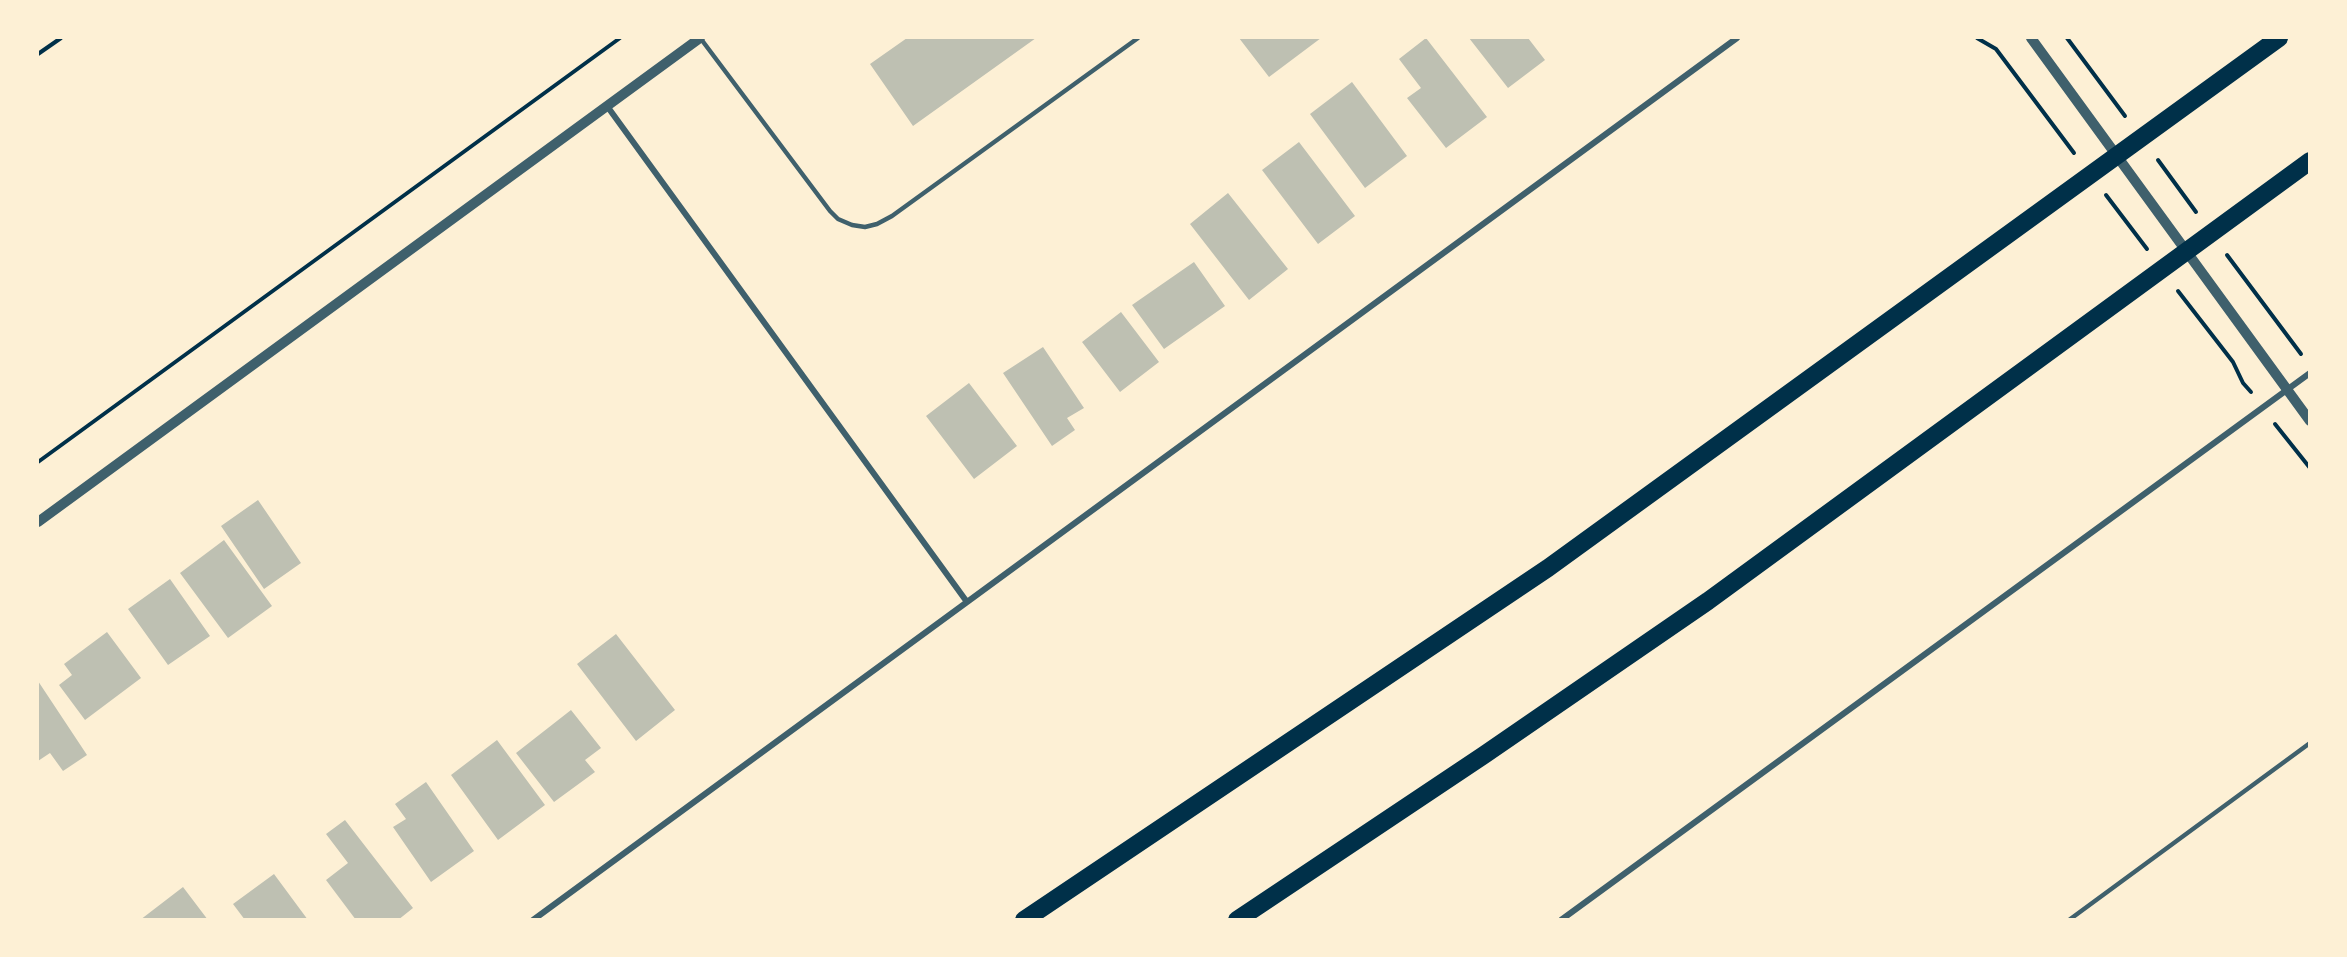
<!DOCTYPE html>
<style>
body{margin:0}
#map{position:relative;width:2347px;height:957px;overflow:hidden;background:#fdf0d5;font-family:"Archivo Narrow",sans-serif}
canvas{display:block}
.frame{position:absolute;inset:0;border:39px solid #fdf0d5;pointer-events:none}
</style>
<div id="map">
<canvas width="2347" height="957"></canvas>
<div class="frame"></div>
</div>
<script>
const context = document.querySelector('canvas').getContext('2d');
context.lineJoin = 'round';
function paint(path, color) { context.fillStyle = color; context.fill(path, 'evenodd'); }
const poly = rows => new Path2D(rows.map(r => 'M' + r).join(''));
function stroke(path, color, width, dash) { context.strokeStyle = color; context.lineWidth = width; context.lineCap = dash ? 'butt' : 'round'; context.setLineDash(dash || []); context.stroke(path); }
paint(poly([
 [907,38,1036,38,913,126,870,64],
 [1239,38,1321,38,1269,77],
 [1426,38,1487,117,1446,148,1407,98,1421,88,1399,59],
 [1469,38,1528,38,1545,60,1508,88],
 [1352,82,1407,156,1365,188,1310,114],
 [1299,142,1355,216,1318,244,1262,170],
 [1228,193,1288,269,1249,300,1190,224],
 [1194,262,1225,306,1164,349,1132,305],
 [1121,312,1159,362,1120,392,1082,342],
 [1043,347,1084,408,1067,418,1075,430,1052,446,1003,373],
 [969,383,1017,446,974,479,926,416],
 [258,500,301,563,264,589,221,526],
 [224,540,272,606,228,638,180,573],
 [170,579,210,636,168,665,128,609],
 [107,632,141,678,85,720,59,685,72,675,64,664],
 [616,634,675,710,636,741,577,664],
 [38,681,87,755,63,771,50,753,38,761],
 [571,710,601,748,585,760,595,772,554,802,516,753],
 [497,740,545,805,498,840,451,775],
 [426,782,474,851,431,882,393,827,406,819,395,804],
 [345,820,413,908,398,920,356,920,326,880,348,863,326,834],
 [274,874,308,920,245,920,233,904],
 [183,887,208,920,140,920]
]), '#bec0b2');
stroke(poly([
 [1977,38,1996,49,2074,153],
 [2067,38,2125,116],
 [38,54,61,38],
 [2158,160,2196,212],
 [2106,195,2147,249],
 [2227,255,2301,354],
 [2178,291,2233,362,2243,383,2251,392],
 [2275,424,2310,468],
 [38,462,620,38]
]), '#003049', 4);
stroke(poly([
 [701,39,830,211,838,219,852,225,865,227,877,224,892,216,1138,38],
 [2069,920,2310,743]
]), '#3f606c', 4.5);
stroke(poly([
 [607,106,967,602],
 [533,920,1737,38],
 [1561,920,2310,373]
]), '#3f606c', 6);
stroke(poly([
 [2031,38,2310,421],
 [38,522,700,38]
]), '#3f606c', 10);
stroke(poly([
 [1024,920,1548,568,2279,38],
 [1237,920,1484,755,1708,601,2310,161]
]), '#003049', 18);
</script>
